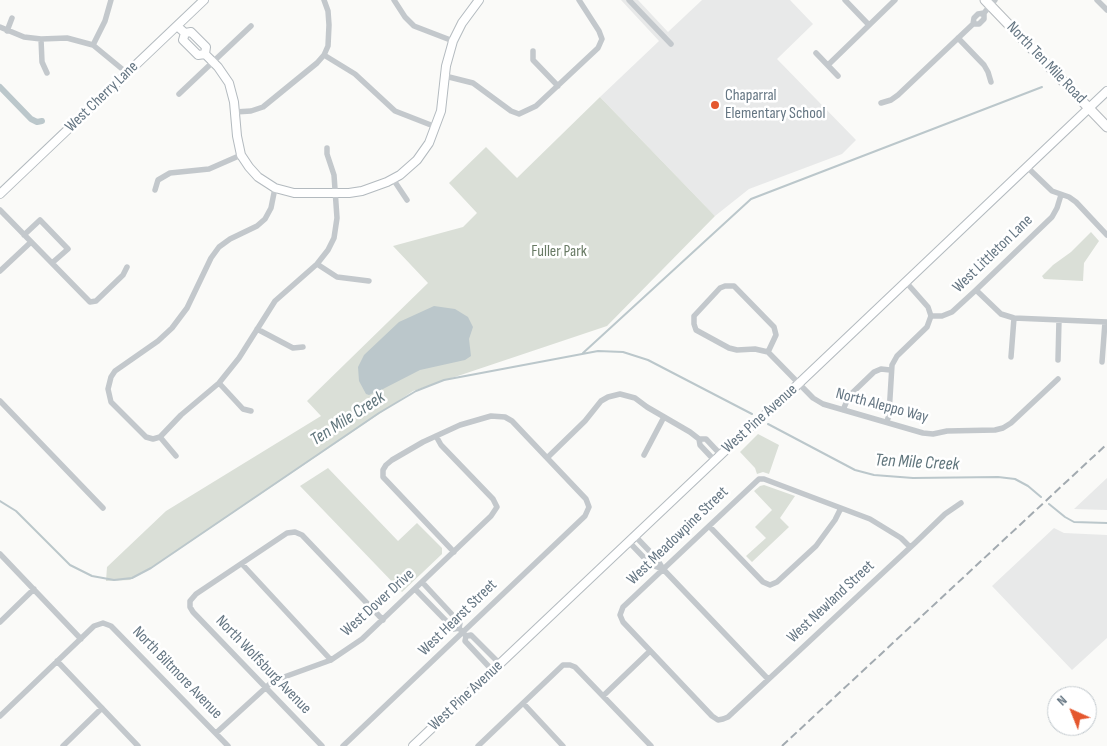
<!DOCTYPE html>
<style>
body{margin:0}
#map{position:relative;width:1107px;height:746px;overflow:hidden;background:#fafaf8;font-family:"Sofia Sans Condensed",sans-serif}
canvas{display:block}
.north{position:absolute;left:1047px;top:686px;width:50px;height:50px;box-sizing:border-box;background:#fff;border:1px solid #c1c8cd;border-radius:50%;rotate:316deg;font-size:14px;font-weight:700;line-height:20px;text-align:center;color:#657683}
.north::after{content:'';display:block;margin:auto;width:18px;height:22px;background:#e4572e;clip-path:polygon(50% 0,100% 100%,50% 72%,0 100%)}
</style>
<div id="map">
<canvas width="1107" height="746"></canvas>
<div class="north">N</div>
</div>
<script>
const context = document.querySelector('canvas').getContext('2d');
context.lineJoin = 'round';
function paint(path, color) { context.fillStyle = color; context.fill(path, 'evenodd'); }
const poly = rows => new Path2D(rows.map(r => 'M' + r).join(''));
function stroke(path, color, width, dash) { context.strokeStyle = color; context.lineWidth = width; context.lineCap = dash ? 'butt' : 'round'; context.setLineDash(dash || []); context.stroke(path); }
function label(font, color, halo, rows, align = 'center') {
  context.font = font + ' "Sofia Sans Condensed",sans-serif'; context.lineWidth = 5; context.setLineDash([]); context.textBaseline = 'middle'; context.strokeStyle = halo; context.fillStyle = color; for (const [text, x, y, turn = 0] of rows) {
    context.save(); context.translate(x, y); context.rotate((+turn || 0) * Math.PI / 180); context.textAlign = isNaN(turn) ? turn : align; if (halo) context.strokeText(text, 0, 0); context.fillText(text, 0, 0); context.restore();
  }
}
paint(poly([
 [621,0,638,0,668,32,702,0,790,0,813,24,777,59,856,140,842,154,749,189,715,216,600,97,659,41],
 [1107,478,1107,510,1074,509],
 [1054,528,1064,533,1107,535,1107,638,1072,670,992,586]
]), '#e8e9e9');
paint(poly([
 [600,97,715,216,607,326,413,391,165,559,130,580,106,581,107,567,166,511,321,416,307,401,428,283,393,246,463,227,477,213,449,183,486,147,517,178],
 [1091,232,1099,241,1084,263,1083,281,1044,279,1042,276,1053,265,1071,252],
 [758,434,779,445,769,474,763,472,757,474,755,468,740,452],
 [328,468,398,541,417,523,442,548,442,554,402,592,300,486],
 [764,485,795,496,780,518,789,527,752,562,746,556,766,538,755,527,772,510,754,491,760,486]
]), '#dadfd7');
paint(poly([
 [434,306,455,309,468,317,473,327,469,339,471,356,465,360,420,370,383,389,369,395,366,394,359,381,358,367,364,355,399,322]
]), '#bbc7cb');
stroke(poly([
 [583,353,751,199,1042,87],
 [768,424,855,470,874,475,913,478,998,477,1015,479,1028,486,1041,497],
 [0,501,16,511,70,565,92,576,114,580,132,578,151,568,379,413,416,391,444,380,598,351,623,352,648,360,752,414],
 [1049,504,1065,517,1074,522,1107,523]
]), '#bbc7cb', 2);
stroke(poly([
 [0,87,31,119,37,122,42,121]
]), '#bbc7cb', 6);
const secondary = poly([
 [177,26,185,33,191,32,206,47,205,54,198,55,183,40,185,33],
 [205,54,218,67,229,83,234,102,237,136,241,155,249,167,258,177,275,188,294,193,349,193,362,191,387,182,400,175,417,160,429,143,441,111,446,66,453,41,462,23,479,0],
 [0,194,204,0],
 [413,746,750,427,773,408,1107,91]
]);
const primary = poly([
 [985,0,1107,127]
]);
stroke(secondary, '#b3babf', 10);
stroke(primary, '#b5babe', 11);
stroke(poly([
 [394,0,405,17,414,26,453,41],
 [629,0,671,44],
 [845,0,869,25],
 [1097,0,1107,10],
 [984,13,984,19,979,24,973,24,974,18,978,14,984,13],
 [984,13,995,0],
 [0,27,24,37,41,39,67,38,93,45,127,73],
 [7,31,12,18],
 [958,38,984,65,988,72,991,82],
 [41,39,42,62,47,73],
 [93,45,105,21,111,0],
 [533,51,533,60,558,86],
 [816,53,838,76],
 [324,55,355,74,395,111,436,127],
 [828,65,895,0],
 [445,76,473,83,511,111,519,114,536,106,598,48,602,39,599,31,579,0],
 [179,94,251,26],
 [881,103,891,100,898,95,973,24],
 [235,112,251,111,263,107,317,63,324,55,328,46,329,25,328,11,324,0],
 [1027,167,1052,191,1069,197,1076,202,1107,235],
 [393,179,407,200],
 [275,188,271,208,265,219,257,226,230,239,219,247,211,258,187,308,172,328,158,341,115,371,111,377,108,389,111,402,146,437,153,439,160,437,181,415,219,383,239,358,275,301,317,264,328,250,334,238,337,218,334,175,327,154,327,148],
 [155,190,158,180,170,173,209,169,241,155],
 [0,210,90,302,96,301,123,275,127,267],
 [24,235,40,220,68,249,52,263],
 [317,264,337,277,369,281],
 [0,271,31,242],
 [905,281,928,307,931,316],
 [976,290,1001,314,1014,318,1107,322],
 [931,316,942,316,952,312,976,290,1052,217,1057,208,1061,195],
 [257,329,293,348,303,347],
 [768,352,776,335,774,327,734,286,725,286,720,288,694,316,694,324,696,330,729,348,737,350,755,349,768,352,813,398,823,404,923,433,933,434,947,431,995,430,1003,428,1011,423,1058,379],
 [1011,357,1014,318],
 [1058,360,1059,320],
 [1102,362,1105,322],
 [219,383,243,409,251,411],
 [0,401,103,508],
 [843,410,849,396,874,372,881,369,890,370],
 [887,422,889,414,892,365,897,356,927,327,931,316],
 [160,437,176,456],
 [644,455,664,417],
 [547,458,585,421,601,401,608,397,620,394,635,398,647,407,690,432,699,439],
 [715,461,700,445,699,439,706,439,721,455],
 [709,526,763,582,770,585,777,582,816,546,835,520,841,508],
 [635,536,657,559,663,569,768,679],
 [629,542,651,565,663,569],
 [910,547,901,538,870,519,764,479,759,479,623,607,620,615,623,622,712,716,718,720,723,719,728,717,916,542,945,514,961,503],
 [0,554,81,639],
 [242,564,331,660],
 [422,582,460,623,459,628],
 [415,589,454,629,459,628,466,636,471,635,500,664],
 [0,622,34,589],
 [466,636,465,641,493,671],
 [57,661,138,746],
 [603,696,650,651],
 [523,703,563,746],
 [0,716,94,626,103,623,111,626,228,746],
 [216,733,273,681,331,660,362,639,491,516,497,507,493,499,441,445,436,436],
 [63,746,102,708],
 [322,746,193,612,190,607,190,601,196,594,287,533,295,532,302,535,383,620],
 [343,746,585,516,589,507,586,499,512,421,505,417,491,416,460,425,423,442,392,460,386,465,383,470,383,477,454,552],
 [478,746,563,665,570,665,575,667,651,746]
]), '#c3c8cc', 5.5);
stroke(secondary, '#fff', 8);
stroke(primary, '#fff', 9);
stroke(poly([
 [782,746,1107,444]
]), '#a2aab0', 2, [8, 4]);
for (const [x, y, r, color] of [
 [715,105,5,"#e4572e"]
]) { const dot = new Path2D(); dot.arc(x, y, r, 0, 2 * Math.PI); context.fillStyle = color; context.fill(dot); stroke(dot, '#fff', 2); }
label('16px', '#657683', '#fff', [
 ["North Ten Mile Road",1046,63,46],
 ["West Cherry Lane",102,97,-44],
 ["West Littleton Lane",993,254,-44],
 ["North Aleppo Way",882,406,15],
 ["West Pine Avenue",760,419,-42],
 ["West Meadowpine Street",678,536,-44],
 ["West Newland Street",831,602,-43],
 ["West Dover Drive",378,603,-42],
 ["West Hearst Street",458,618,-44],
 ["North Wolfsburg Avenue",263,665,46],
 ["North Biltmore Avenue",177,673,46],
 ["West Pine Avenue",466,696,-43]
]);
label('16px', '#657683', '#fff', [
 ["Chaparral",725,96],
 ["Elementary School",725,114]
], 'left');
label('16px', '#687a64', '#fff', [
 ["Fuller Park",559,252]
]);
label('italic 18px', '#60757c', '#fff', [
 ["Ten Mile Creek",348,419,-33],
 ["Ten Mile Creek",917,463,3]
]);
</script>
